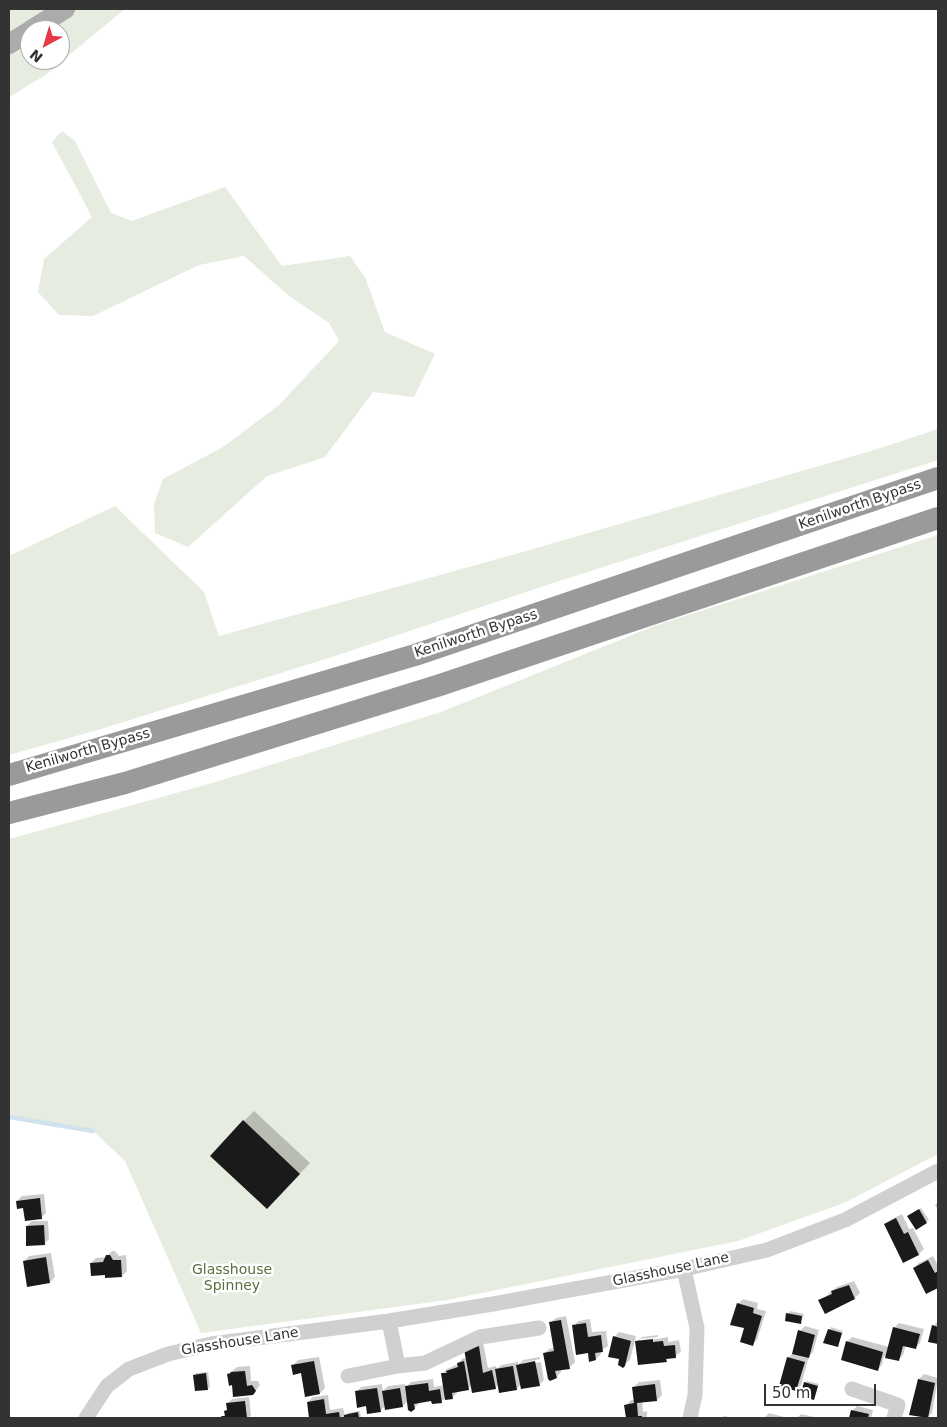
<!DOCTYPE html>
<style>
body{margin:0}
#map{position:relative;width:947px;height:1427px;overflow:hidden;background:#fff;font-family:"DejaVu Sans",sans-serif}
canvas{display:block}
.frame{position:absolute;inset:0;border:10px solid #333;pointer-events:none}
.north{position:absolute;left:20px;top:20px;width:50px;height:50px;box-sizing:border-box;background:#fff;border:1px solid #adadad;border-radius:50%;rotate:219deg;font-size:14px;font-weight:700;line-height:20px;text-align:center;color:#333}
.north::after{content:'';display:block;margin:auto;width:18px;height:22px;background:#e63946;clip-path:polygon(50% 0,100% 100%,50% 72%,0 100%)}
.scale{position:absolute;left:764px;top:1384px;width:112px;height:22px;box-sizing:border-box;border:2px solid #333;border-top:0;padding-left:6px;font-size:15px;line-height:18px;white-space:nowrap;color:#333;-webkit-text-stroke:4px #fff;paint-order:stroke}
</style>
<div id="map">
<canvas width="947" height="1427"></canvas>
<div class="frame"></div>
<div class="north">N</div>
<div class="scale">50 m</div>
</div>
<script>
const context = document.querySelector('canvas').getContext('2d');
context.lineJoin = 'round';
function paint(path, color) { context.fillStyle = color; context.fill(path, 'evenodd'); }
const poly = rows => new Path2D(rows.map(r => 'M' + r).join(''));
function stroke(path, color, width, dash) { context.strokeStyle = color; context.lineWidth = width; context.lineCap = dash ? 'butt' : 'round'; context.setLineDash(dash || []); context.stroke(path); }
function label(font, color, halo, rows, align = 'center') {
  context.font = font + ' "DejaVu Sans",sans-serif'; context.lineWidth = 5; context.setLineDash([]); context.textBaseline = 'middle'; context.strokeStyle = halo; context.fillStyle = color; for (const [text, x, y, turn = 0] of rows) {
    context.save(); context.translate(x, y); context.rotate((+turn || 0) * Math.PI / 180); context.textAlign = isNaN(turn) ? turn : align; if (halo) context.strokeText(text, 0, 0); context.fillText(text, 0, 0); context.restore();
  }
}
paint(poly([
 [9,9,125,9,44,76,9,97],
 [30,30,60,30,60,60,30,60],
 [62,131,75,141,111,213,132,221,225,187,282,266,350,256,365,277,385,332,435,354,414,397,373,392,325,457,267,476,188,547,155,533,154,504,163,479,223,447,279,405,339,341,329,323,288,295,244,256,199,265,93,316,59,315,38,292,44,259,92,217,52,142],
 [938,429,938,460,550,584,332,657,101,729,9,755,9,556,115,506,204,592,219,636,516,554,881,448],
 [938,535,938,1154,844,1203,738,1241,447,1300,201,1333,125,1161,93,1131,9,1117,9,839,209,784,441,712,657,625]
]), '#e6ecdf');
paint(poly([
 [254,1111,310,1163,278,1197,244,1121],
 [44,1194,46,1213,41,1218,17,1201,22,1196],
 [938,1202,938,1210,935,1205],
 [921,1208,929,1220,916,1229,911,1214],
 [902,1214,909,1229,913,1228,924,1249,919,1254,904,1261,886,1225,890,1220],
 [32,1221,48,1221,49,1239,44,1244,27,1226],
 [112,1251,115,1251,119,1256,126,1255,127,1271,122,1276,106,1274,91,1263,96,1258,106,1257],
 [51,1253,55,1277,50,1282,24,1261,29,1256],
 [933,1256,938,1266,938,1286,927,1292,914,1268,919,1263],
 [854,1281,860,1293,855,1298,825,1312,820,1301,837,1287],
 [743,1299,758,1303,757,1309,766,1311,757,1340,752,1345,738,1304],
 [790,1311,804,1314,802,1320,800,1322,786,1320],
 [566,1316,575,1362,570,1367,561,1369,561,1372,556,1377,544,1354,549,1349,555,1348,551,1322,556,1318],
 [590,1319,592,1332,606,1331,608,1346,600,1351,601,1354,596,1359,589,1352,574,1326,578,1321],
 [938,1321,938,1343,930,1341,933,1326],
 [899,1323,924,1329,920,1343,915,1348,906,1345,903,1355,898,1360,884,1356,882,1365,877,1370,847,1342,852,1337,889,1347,894,1328],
 [805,1326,819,1330,813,1352,809,1356,801,1385,796,1390,788,1358,794,1352,800,1331],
 [831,1327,843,1331,837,1345,825,1342],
 [619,1332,636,1336,630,1360,624,1365,614,1337],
 [658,1335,658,1337,640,1339,640,1342,668,1337,668,1342,679,1340,681,1351,676,1356,669,1357,666,1360,637,1342,642,1337],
 [483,1342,488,1368,496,1366,497,1369,501,1365,518,1362,518,1365,523,1360,540,1357,540,1359,522,1363,522,1365,541,1362,544,1380,539,1385,521,1384,517,1389,499,1384,495,1388,472,1385,468,1389,457,1391,457,1393,452,1398,446,1397,441,1402,432,1400,420,1402,413,1410,408,1401,403,1406,385,1406,380,1411,367,1405,356,1392,361,1387,382,1384,383,1391,388,1386,405,1384,405,1388,411,1382,433,1379,434,1387,444,1385,442,1374,447,1369,458,1364,463,1358,467,1358,465,1349],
 [319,1357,325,1388,320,1393,302,1372,293,1365,298,1360],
 [250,1366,251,1381,258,1381,260,1385,253,1394,233,1384,229,1374,237,1367],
 [208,1372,210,1386,208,1389,194,1376,196,1373],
 [924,1374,938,1378,932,1413,927,1418,922,1418,923,1417,919,1379],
 [660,1380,662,1395,657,1400,642,1401,643,1412,647,1411,647,1418,628,1418,626,1405,631,1400,635,1400,634,1387,639,1382],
 [807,1381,819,1384,813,1399,805,1383],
 [328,1395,330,1410,343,1408,345,1416,347,1413,360,1411,361,1418,310,1418,308,1402,313,1397],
 [249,1397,251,1415,248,1418,223,1418,228,1409,227,1404,232,1399],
 [857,1406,873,1410,871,1418,850,1418,852,1411],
 [769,1413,788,1418,764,1418],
 [801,1414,819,1418,797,1418],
 [724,1416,733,1418,722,1418]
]), '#0003');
stroke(poly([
 [9,1117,93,1131]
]), '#cfe2ee', 4.5);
paint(poly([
 [243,1120,300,1174,267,1209,210,1156],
 [40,1198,42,1219,25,1221,23,1208,17,1209,16,1201],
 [919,1209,927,1223,916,1230,907,1216],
 [896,1218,904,1234,908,1232,919,1255,903,1263,884,1224],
 [44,1225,45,1245,26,1246,26,1226],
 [106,1255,110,1255,113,1260,121,1260,122,1277,105,1278,105,1275,91,1276,90,1263,103,1262],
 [46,1257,50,1283,27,1287,23,1261],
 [928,1260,935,1273,938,1271,938,1288,926,1294,913,1268],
 [849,1285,855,1299,825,1314,818,1300,832,1294,831,1291],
 [737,1303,754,1308,753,1313,762,1316,753,1346,740,1342,744,1328,730,1325],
 [786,1313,802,1316,801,1324,785,1321],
 [561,1320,570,1369,555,1371,557,1378,550,1381,548,1379,543,1353,554,1351,549,1322],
 [586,1323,588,1337,601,1335,603,1352,595,1353,596,1360,589,1362,588,1353,576,1355,572,1325],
 [932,1325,938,1327,938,1344,928,1342],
 [893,1327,920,1334,916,1349,903,1346,899,1361,885,1358],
 [828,1329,842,1333,838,1347,823,1343],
 [798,1330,815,1335,809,1358,792,1354],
 [613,1336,631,1341,625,1366,623,1368,618,1365,619,1359,608,1357],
 [653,1339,653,1342,663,1341,664,1346,675,1345,676,1358,666,1359,667,1362,638,1365,635,1341],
 [846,1341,883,1352,878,1371,841,1360],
 [479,1346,483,1373,492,1370,496,1389,472,1393,464,1349],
 [787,1357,805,1362,796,1391,779,1386],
 [314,1361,320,1394,305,1397,301,1373,293,1375,291,1365],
 [464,1361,469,1390,452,1393,453,1399,445,1400,441,1373,447,1373,446,1371,458,1367,457,1363],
 [535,1361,540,1386,521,1389,516,1365],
 [513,1366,517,1390,499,1393,495,1369],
 [245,1371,247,1386,252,1385,256,1391,253,1395,233,1397,232,1385,229,1386,227,1374,231,1373,230,1372],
 [206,1373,208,1390,195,1391,193,1375],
 [918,1379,935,1383,928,1418,909,1415],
 [804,1382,818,1386,814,1400,800,1396],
 [428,1383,429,1391,440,1389,442,1403,432,1404,431,1401,414,1404,415,1409,411,1412,408,1410,405,1386],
 [655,1384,657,1401,637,1403,638,1416,642,1416,642,1418,626,1418,624,1405,634,1403,632,1387],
 [377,1388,381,1412,367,1414,366,1406,357,1408,355,1391],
 [400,1388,403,1407,385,1410,382,1391],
 [324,1399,326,1414,339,1412,340,1418,309,1418,307,1402],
 [245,1401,247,1418,222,1418,221,1416,225,1416,224,1411,227,1410,226,1403],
 [851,1410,869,1414,868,1418,849,1418],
 [358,1412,359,1418,344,1418,344,1415]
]), '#1a1a1a');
stroke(poly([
 [684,1269,697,1328,695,1395,690,1418],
 [389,1321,398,1366,425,1363,480,1337,539,1328],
 [348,1376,398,1366],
 [852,1389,898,1405,894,1418],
 [86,1418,107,1386,129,1369,168,1354,211,1344,389,1321,493,1304,684,1269,767,1250,845,1220,938,1171]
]), '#d0d0d0', 15);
stroke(poly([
 [31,30,65,9],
 [9,44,30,31]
]), '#ababab', 20);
stroke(poly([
 [9,775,415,655,938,478],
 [9,813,125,783,440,685,938,518]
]), '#9a9a9a', 22);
label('14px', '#333', '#fff', [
 ["Kenilworth Bypass",860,505,-19],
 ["Kenilworth Bypass",476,634,-18],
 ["Kenilworth Bypass",88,751,-16],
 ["Glasshouse Lane",671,1270,-12],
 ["Glasshouse Lane",240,1342,-9]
]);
label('14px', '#56703f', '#fff', [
 ["Glasshouse",232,1270],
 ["Spinney",232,1286]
]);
</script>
